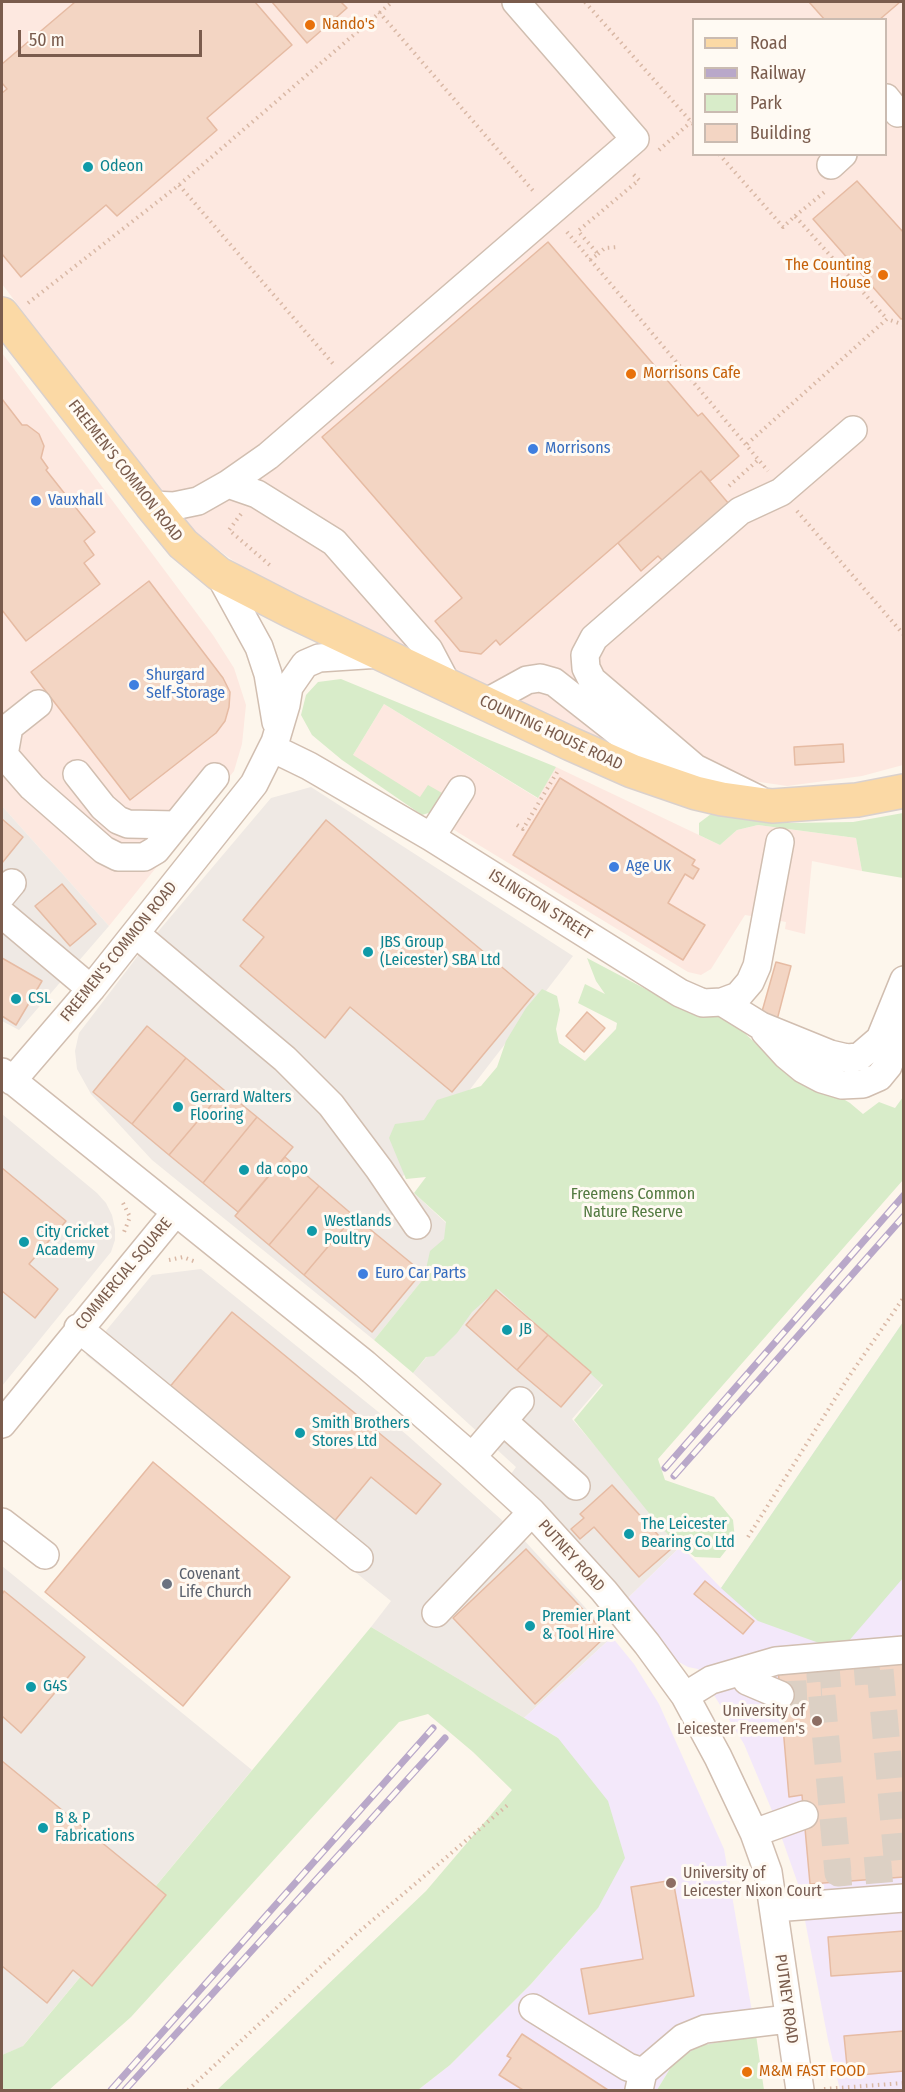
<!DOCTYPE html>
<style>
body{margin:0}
#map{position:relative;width:905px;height:2092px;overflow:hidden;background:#fdf6ec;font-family:"Fira Sans Condensed",sans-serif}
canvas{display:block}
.frame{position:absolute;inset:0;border:3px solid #7a5c4d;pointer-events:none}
.legend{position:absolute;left:692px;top:18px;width:195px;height:138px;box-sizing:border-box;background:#fffaf3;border:2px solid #cabbb1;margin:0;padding:8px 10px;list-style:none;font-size:18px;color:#7a5c4d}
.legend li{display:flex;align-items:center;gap:12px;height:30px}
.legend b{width:30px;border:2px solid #cabbb1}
.scale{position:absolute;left:18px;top:30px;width:184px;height:27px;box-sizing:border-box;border:3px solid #7a5c4d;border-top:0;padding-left:8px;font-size:18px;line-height:21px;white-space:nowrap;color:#7a5c4d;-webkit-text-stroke:4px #fffaf3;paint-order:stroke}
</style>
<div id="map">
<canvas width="905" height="2092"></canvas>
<div class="frame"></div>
<ul class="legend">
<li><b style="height:8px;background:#fbd9a5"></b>Road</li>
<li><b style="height:8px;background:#b9a8c9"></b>Railway</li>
<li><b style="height:16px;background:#d8ecc9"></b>Park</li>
<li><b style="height:16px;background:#f3d5c3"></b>Building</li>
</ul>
<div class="scale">50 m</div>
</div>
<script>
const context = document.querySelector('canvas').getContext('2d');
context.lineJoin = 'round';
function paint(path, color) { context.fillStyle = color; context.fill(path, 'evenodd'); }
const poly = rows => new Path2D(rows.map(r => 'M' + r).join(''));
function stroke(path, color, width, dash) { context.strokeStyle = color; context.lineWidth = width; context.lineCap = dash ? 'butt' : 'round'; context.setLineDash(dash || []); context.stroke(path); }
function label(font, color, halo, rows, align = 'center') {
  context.font = font + ' "Fira Sans Condensed",sans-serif'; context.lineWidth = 6; context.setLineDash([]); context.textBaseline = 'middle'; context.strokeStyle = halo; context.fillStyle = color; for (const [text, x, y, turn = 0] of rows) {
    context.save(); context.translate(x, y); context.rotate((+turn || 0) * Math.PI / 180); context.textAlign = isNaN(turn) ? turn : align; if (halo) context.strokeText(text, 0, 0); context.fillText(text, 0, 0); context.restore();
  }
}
paint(poly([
 [2,2,903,2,903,765,862,776,787,786,685,771,611,747,252,574,186,527,2,284],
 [694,20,886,20,886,154,694,154],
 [2,353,213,635,234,668,246,705,242,744,234,771,109,926,2,806],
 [384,704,537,798,556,767,720,845,737,830,758,825,856,838,862,871,812,861,805,934,785,929,786,922,745,915,711,969,701,975,688,972,459,833,350,760]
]), '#fde8e0');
paint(poly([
 [311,787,573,956,400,1180,459,1235,374,1340,152,1160,91,1094,77,1069,75,1051,79,1033,140,953,271,798],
 [2,806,109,926,19,1030,2,1021],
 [2,1114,97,1193,106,1203,112,1215,115,1229,115,1240,111,1252,2,1386],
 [201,1269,407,1435,523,1539,612,1637,524,1718,371,1627,391,1601,86,1355,152,1275],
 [491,1281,605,1381,572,1419,681,1546,628,1598,569,1532,511,1474,516,1467,413,1373],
 [2,1566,252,1770,22,2047,2,2055]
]), '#efe9e4');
paint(poly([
 [903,1322,903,2090,840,2090,828,2040,798,1884,773,1813,744,1744,698,1669,688,1667,677,1661,628,1598,681,1546,721,1588],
 [612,1637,634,1664,659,1704,724,1849,756,2035,674,2062,657,2090,418,2090,450,2065,531,1984,598,1908,558,1738,524,1718]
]), '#f3e8fa');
paint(poly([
 [341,679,438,719,556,767,538,798,384,704,353,755,420,797,428,785,442,793,435,811,422,815,342,760,312,735,301,715,306,695,318,682],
 [903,813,903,878,862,871,856,838,758,825,737,830,720,845,699,835,699,823,711,814,791,823,853,822],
 [587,958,689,1012,724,1014,766,1053,850,1103,863,1114,879,1102,895,1108,903,1097,903,1180,658,1459,665,1480,714,1497,733,1520,735,1539,720,1558,695,1557,672,1539,649,1513,574,1420,603,1385,498,1289,472,1312,457,1333,434,1356,426,1357,413,1373,374,1340,424,1278,430,1251,444,1239,446,1222,414,1193,426,1177,406,1179,389,1138,395,1124,424,1120,437,1100,481,1086,497,1067,506,1041,526,1008,542,989,557,996,560,1010,556,1029,559,1043,585,1061,616,1029,617,1023,578,1003,585,984,605,994,596,981],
 [903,1322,903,1578,847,1643,819,1643,758,1621,721,1588],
 [371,1627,558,1738,608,1801,625,1858,598,1908,531,1984,450,2065,418,2090,217,2090,426,1891,512,1790,473,1752,428,1714,399,1722,131,2017,49,2090,2,2090,2,2055,23,2046],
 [756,2035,764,2090,657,2090,674,2062,699,2046]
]), '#d8ecc9');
const building = poly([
 [75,2,255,2,292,45,207,118,217,130,117,216,106,205,21,277,2,254,2,93,7,89,2,83,2,64,75,2],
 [272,2,341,2,347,8,307,43,272,2],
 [809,2,900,2,879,20,825,20,809,2],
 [857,181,904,233,904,318,901,319,813,219,857,181],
 [548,242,698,416,702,413,739,456,710,481,701,471,500,645,496,640,481,654,460,651,435,621,462,598,322,437,548,242],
 [2,399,22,425,27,425,39,434,44,446,41,458,48,468,46,470,95,532,84,541,94,555,84,563,100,584,26,641,2,610,2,399],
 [701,471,729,504,663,561,658,556,641,571,618,543,701,471],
 [149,581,223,678,230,692,229,707,225,721,216,733,130,800,31,672,149,581],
 [843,744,844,762,795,765,794,747,843,744],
 [560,778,695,860,692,865,699,869,693,879,685,874,668,903,705,925,683,960,513,855,560,778],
 [2,819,23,837,2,863,2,819],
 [326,820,534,994,452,1092,350,1007,325,1038,240,966,264,937,243,920,326,820],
 [62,884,96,924,70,946,35,906,62,884],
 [2,958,42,981,16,1025,2,1016,2,958],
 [776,962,791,966,777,1020,761,1015,776,962],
 [587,1012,605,1028,584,1052,566,1036,587,1012],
 [147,1026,186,1058,132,1124,93,1092,147,1026],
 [186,1058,224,1090,169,1155,132,1124,186,1058],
 [224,1090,257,1117,203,1183,169,1155,224,1090],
 [257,1117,293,1147,238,1212,203,1183,257,1117],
 [285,1157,319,1186,269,1245,235,1216,285,1157],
 [2,1168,66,1221,29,1264,58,1289,35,1318,2,1291,2,1168],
 [319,1186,354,1216,304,1275,269,1245,319,1186],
 [354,1216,422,1272,372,1332,304,1275,354,1216],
 [496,1290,548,1335,517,1370,466,1325,496,1290],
 [232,1312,441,1484,416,1514,371,1477,332,1524,168,1389,232,1312],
 [548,1335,591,1372,561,1407,517,1370,548,1335],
 [153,1462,290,1577,183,1706,45,1592,153,1462],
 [612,1485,671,1549,639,1577,594,1527,580,1539,571,1529,584,1518,580,1514,612,1485],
 [526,1549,607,1635,535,1704,453,1618,526,1549],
 [705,1581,754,1621,743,1634,694,1594,705,1581],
 [4,1591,85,1657,21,1733,2,1716,2,1595,4,1591],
 [904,1658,904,1877,810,1884,802,1795,789,1797,778,1669,904,1658],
 [2,1761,166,1895,92,1986,73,1970,47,2003,2,1966,2,1761],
 [673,1880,694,1996,589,2014,581,1969,643,1959,631,1887,673,1880],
 [904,1931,904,1971,831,1976,828,1937,904,1931],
 [904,2031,904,2071,848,2076,844,2036,904,2031],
 [522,2034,608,2090,523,2090,499,2075,511,2058,507,2056,522,2034]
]);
paint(building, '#f3d5c3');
stroke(building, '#e6bba3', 1.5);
stroke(poly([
 [880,1670,898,1868,838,1873,820,1675,880,1670],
 [780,1695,822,1693]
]), '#dcd0c4', 27, [27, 14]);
const minor = poly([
 [886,98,898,113],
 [831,165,843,154],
 [228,484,257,494,334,542,429,650,448,686],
 [151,505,174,506,198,501,228,484,268,456,635,139,516,2],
 [219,574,259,647,268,674,276,722],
 [487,702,527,680,540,678,554,682,685,785],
 [38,704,9,727,4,755,32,787,104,850,118,857,144,857,156,850,215,777],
 [272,748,309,766,431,837,680,993,703,1003,722,1002,738,996,750,982,757,966,780,842],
 [77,774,103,807,118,820,128,824,176,825],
 [758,799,695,768,592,680,586,668,585,655,594,638,740,511,781,492,853,430],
 [431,837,461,790],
 [2,895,12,883],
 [2,914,91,989],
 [136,934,285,1059,331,1105,379,1169,417,1225],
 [722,1002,761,1026,830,1054,847,1058,859,1057,880,1039,904,980],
 [765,1032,786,1055,803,1069,822,1079,842,1085,863,1084,879,1077,888,1066,904,1025],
 [2,1072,365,1364,472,1457,532,1512,604,1591,647,1644,685,1696,718,1757,754,1833,768,1872,800,2090],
 [12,1081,91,989,254,784,275,742,286,705,289,687,305,664,319,658,380,654],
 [78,1328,359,1558],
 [503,1421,576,1486],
 [2,1424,175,1213],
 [472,1457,520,1401],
 [2,1522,45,1555],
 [436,1613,532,1512],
 [747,1681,780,1695],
 [685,1696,711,1680,776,1661,904,1650],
 [754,1833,804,1815],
 [774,1908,904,1898],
 [533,2008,628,2067,643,2072],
 [639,2090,643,2072,683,2038,705,2029,788,2019]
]);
const major = poly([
 [2,314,151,505,183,544,219,574,291,611,571,744,632,771,696,793,722,799,772,806,857,800,904,791]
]);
stroke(minor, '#d1beb0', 30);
stroke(major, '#dad1cd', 36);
stroke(poly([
 [585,2,694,125],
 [379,12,535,193],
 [659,150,691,122],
 [719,154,783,227,795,216,887,319],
 [179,185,335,366],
 [795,216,827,190],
 [567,232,768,471],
 [598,254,605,248,618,247],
 [590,260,598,254,578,231,639,180,633,174],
 [28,303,179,185,392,2],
 [747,444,887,319,904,325],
 [729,486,759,459],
 [797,511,904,635],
 [241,514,229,530,272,567],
 [517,825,523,829,559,769],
 [123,1203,130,1217,124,1232],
 [169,1260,183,1257,196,1262],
 [748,1537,850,1375,904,1297],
 [824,2089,904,2083],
 [188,2090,354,1936,510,1803]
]), '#d9b8a5', 4, [1.5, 4.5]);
stroke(minor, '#fff', 27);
stroke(major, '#fbd9a5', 33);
const rail = poly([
 [665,1468,904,1195],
 [674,1476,904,1216],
 [111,2090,433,1728],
 [125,2090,445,1738]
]);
stroke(rail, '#b9a8c9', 7);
stroke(rail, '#fffaf3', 4.5, [14]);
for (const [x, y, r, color] of [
 [310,25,6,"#e8710a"],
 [88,167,6,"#0f9aa8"],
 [883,275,6,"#e8710a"],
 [631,374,6,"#e8710a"],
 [533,449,6,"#3f7fe0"],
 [36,501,6,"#3f7fe0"],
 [134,685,6,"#3f7fe0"],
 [614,867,6,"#3f7fe0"],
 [368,952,6,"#0f9aa8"],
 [16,999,6,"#0f9aa8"],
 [178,1107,6,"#0f9aa8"],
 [244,1170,6,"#0f9aa8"],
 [312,1231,6,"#0f9aa8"],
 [24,1242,6,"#0f9aa8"],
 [363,1274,6,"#3f7fe0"],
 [507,1330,6,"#0f9aa8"],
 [300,1433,6,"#0f9aa8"],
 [629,1534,6,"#0f9aa8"],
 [167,1584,6,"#6b7280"],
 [530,1626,6,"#0f9aa8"],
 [31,1687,6,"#0f9aa8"],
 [817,1721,6,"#8d6e63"],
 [43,1828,6,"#0f9aa8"],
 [671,1883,6,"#8d6e63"],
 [747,2072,6,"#e8710a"]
]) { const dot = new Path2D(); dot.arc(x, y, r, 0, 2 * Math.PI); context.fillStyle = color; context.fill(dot); stroke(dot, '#fffaf3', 2); }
label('16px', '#c56008', '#fffaf3', [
 ["Nando's",322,25],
 ["The Counting",871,266,"right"],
 ["House",871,284,"right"],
 ["Morrisons Cafe",643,374],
 ["M&M FAST FOOD",759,2072]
], 'left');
label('16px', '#0d838f', '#fffaf3', [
 ["Odeon",100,167],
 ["JBS Group",380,943],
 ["(Leicester) SBA Ltd",380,961],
 ["CSL",28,999],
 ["Gerrard Walters",190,1098],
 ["Flooring",190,1116],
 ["da copo",256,1170],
 ["Westlands",324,1222],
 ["Poultry",324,1240],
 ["City Cricket",36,1233],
 ["Academy",36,1251],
 ["JB",519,1330],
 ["Smith Brothers",312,1424],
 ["Stores Ltd",312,1442],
 ["The Leicester",641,1525],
 ["Bearing Co Ltd",641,1543],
 ["Premier Plant",542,1617],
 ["& Tool Hire",542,1635],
 ["G4S",43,1687],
 ["B & P",55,1819],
 ["Fabrications",55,1837]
], 'left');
label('16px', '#366cbe', '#fffaf3', [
 ["Morrisons",545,449],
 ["Vauxhall",48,501],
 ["Shurgard",146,676],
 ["Self-Storage",146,694],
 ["Age UK",626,867],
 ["Euro Car Parts",375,1274]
], 'left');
label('16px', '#7a5c4d', '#fffaf3', [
 ["FREEMEN'S COMMON ROAD",125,471,52],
 ["COUNTING HOUSE ROAD",551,733,25],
 ["ISLINGTON STREET",540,905,32],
 ["FREEMEN'S COMMON ROAD",119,952,-51],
 ["COMMERCIAL SQUARE",124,1274,-50],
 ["PUTNEY ROAD",571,1556,48],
 ["PUTNEY ROAD",786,1999,82]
]);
label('16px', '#537a41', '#fffaf3', [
 ["Freemens Common",633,1195],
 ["Nature Reserve",633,1213]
]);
label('16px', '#5b616d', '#fffaf3', [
 ["Covenant",179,1575],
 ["Life Church",179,1593]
], 'left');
label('16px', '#785e54', '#fffaf3', [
 ["University of",805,1712],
 ["Leicester Freemen's",805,1730],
 ["University of",683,1874,"left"],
 ["Leicester Nixon Court",683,1892,"left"]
], 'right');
</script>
